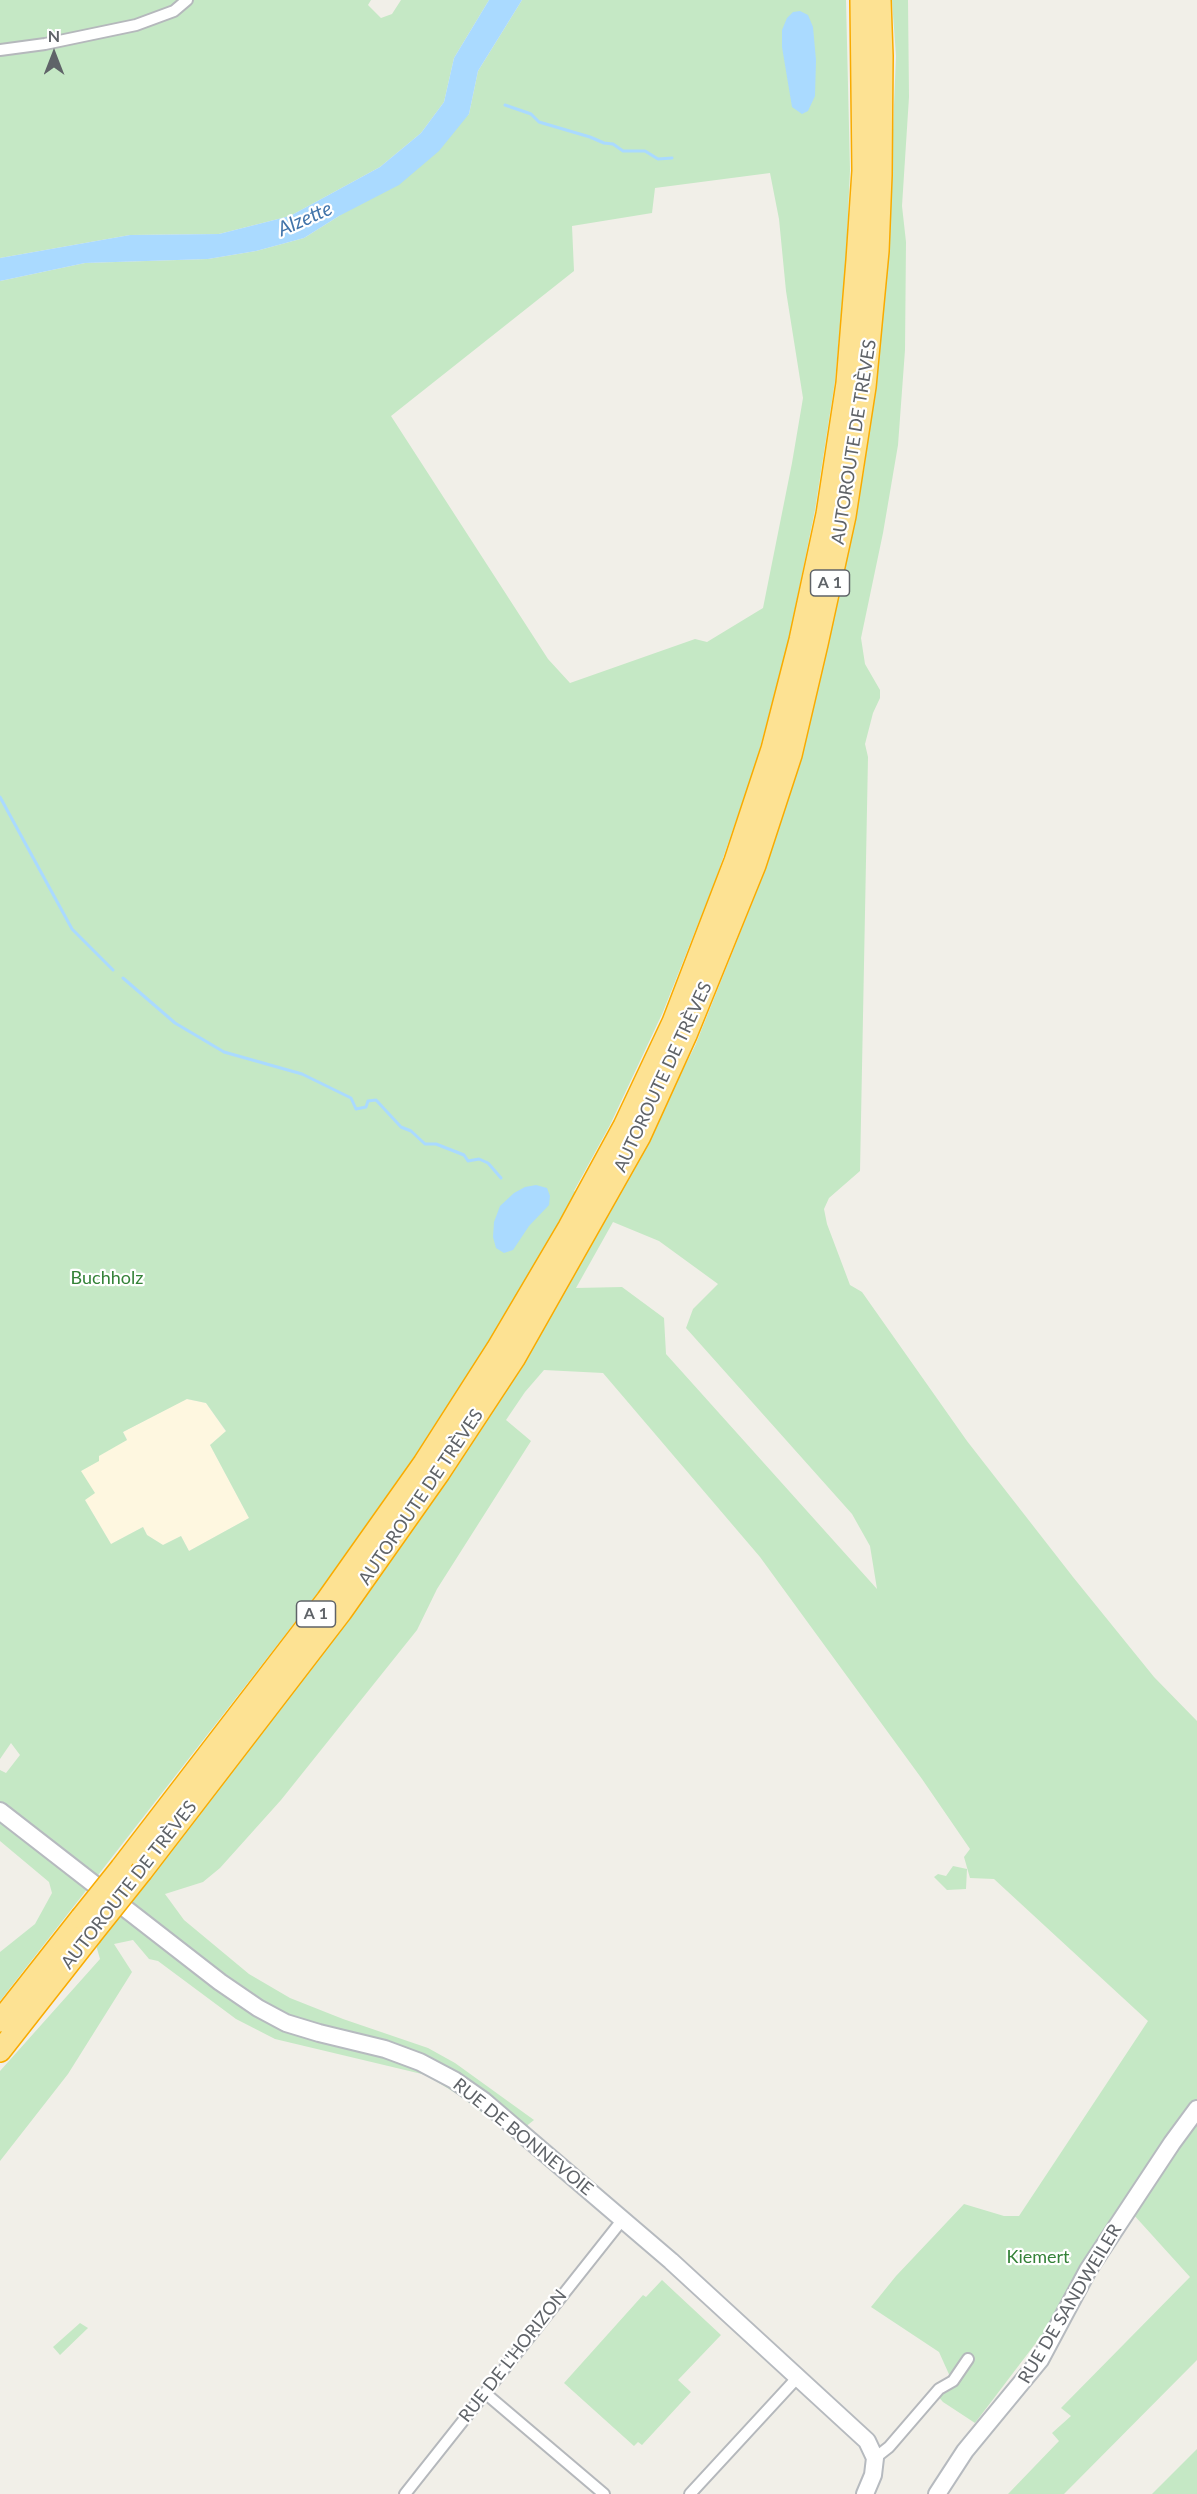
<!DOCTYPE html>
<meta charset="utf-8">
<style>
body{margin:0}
#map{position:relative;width:1197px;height:2494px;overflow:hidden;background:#f1efe8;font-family:Lato,sans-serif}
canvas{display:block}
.north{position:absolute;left:24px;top:24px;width:60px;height:60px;-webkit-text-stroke:4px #fff;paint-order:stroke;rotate:0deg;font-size:16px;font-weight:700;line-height:24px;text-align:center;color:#5f6368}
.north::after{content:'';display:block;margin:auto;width:21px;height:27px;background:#5f6368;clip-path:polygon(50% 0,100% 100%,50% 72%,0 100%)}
</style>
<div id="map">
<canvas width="1197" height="2494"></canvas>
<div class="north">N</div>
</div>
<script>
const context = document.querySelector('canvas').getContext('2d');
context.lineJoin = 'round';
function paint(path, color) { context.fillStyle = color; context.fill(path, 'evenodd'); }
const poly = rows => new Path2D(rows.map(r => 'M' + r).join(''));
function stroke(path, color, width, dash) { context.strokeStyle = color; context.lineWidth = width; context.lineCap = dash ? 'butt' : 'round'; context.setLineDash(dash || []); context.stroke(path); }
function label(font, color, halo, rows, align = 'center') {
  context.font = font + ' Lato,sans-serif'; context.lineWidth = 4.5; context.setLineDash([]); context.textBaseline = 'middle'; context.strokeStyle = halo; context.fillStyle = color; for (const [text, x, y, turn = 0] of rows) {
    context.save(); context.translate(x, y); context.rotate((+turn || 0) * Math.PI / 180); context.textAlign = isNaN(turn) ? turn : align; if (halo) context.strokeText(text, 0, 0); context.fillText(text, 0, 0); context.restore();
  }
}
paint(poly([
 [186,1399,206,1403,226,1432,210,1445,249,1518,189,1551,181,1536,163,1545,147,1535,143,1527,111,1544,85,1500,81,1471,98,1461,98,1456,127,1439,123,1432]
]), '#fef7e0');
paint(poly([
 [0,0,371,0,368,5,381,18,392,14,401,0,489,0,454,58,444,102,421,133,380,167,290,216,219,234,130,235,0,258],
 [522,0,846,0,850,170,846,260,835,381,815,510,789,638,756,763,715,881,663,1012,610,1125,574,1191,610,1213,695,1046,763,876,828,646,864,471,879,351,888,253,896,56,892,0,908,0,909,97,902,206,906,242,905,350,898,445,883,533,861,638,865,664,880,690,880,698,873,713,865,744,868,757,860,1171,829,1198,824,1209,827,1224,850,1285,862,1292,967,1441,1073,1577,1154,1677,1197,1721,1197,2360,1064,2494,1008,2494,1059,2441,1052,2433,1071,2416,1061,2408,1190,2277,1123,2203,1048,2327,975,2423,943,2402,936,2394,952,2381,939,2352,871,2307,896,2276,964,2204,1004,2216,1019,2216,1148,2021,994,1879,970,1878,964,1857,970,1849,922,1779,760,1557,603,1373,544,1370,525,1392,506,1420,531,1441,437,1589,417,1630,281,1800,220,1868,203,1882,165,1894,184,1920,249,1974,290,1998,343,2019,428,2048,455,2063,534,2120,514,2136,457,2094,426,2075,275,2039,236,2019,158,1961,149,1959,133,1940,114,1944,132,1972,68,2074,0,2161,0,2071,100,1959,96,1945,350,1619,449,1478,567,1289,553,1232,488,1342,414,1457,317,1594,0,2001,0,1952,35,1924,52,1893,49,1882,0,1841,0,1770,6,1773,20,1755,11,1743,0,1759,0,281,85,263,208,259,256,251,304,238,339,216,469,114,478,71],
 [770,173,779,219,786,291,803,398,792,463,763,608,707,642,695,639,570,683,548,659,391,416,574,271,572,226,652,213,655,188],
 [613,1222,659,1241,718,1284,693,1309,686,1328,852,1514,870,1546,877,1589,666,1354,664,1318,622,1287,576,1288],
 [187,1399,206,1403,226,1431,210,1445,249,1518,189,1551,181,1536,163,1545,147,1535,143,1527,111,1544,85,1500,95,1493,81,1471,99,1461,99,1456,127,1440,123,1432],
 [953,1866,967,1869,966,1889,947,1890,934,1877,938,1874,946,1876],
 [662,2280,721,2335,678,2380,691,2392,642,2445,638,2442,634,2446,564,2383,643,2295,646,2297],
 [80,2323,88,2328,60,2355,53,2347],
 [1197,2449,1197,2494,1152,2494]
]), '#c5e8c5');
paint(poly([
 [489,0,522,0,478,71,469,114,439,151,399,185,339,216,304,238,256,251,208,259,85,263,0,281,0,258,130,235,219,234,290,216,380,167,421,133,444,102,454,58],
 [800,11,808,15,813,27,816,60,815,96,808,111,802,114,792,107,782,47,782,30,787,18,793,12],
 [536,1185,547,1188,550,1196,549,1205,529,1226,513,1250,504,1253,496,1248,493,1237,494,1222,500,1206,514,1193,525,1187]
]), '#aadaff');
stroke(poly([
 [505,105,531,114,539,122,590,137,604,143,613,144,623,151,645,151,658,159,672,158],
 [0,797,72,929,113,970],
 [123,978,175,1023,224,1052,302,1074,351,1098,356,1109,366,1107,368,1101,376,1100,401,1127,411,1131,425,1144,436,1144,464,1155,468,1161,479,1159,488,1163,501,1178]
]), '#aadaff', 3);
const street = poly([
 [0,50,45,44,136,25,174,11,187,0],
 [485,2393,604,2494],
 [875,2458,889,2447,939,2389,953,2381,968,2359],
 [405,2494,623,2219],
 [690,2494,797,2378]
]);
const secondary = poly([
 [0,1811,220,1982,258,2008,286,2023,319,2033,385,2049,420,2062,454,2080,484,2101,671,2261,867,2441,875,2458,873,2475,865,2494],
 [937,2494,965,2451,1040,2360,1088,2270,1172,2143,1197,2109]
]);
const highway = poly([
 [121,1868,327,1600,424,1463,497,1349,569,1227,624,1126,673,1022,735,861,772,749,800,640,827,514,847,383,857,260,863,171,861,0],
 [142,1871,341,1612,439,1473,514,1359,640,1136,686,1035,755,865,791,755,817,644,845,516,865,387,878,251,881,175,882,56,880,0],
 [0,2021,81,1918],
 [0,2051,91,1935]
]);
stroke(street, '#b5b8bc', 14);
stroke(secondary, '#b6babf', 20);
stroke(highway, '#f9ab00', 24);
stroke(street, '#fff', 10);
stroke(secondary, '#fff', 16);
stroke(highway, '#fde293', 21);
const highwayBridge = poly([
 [81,1918,121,1868],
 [91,1935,142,1871]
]);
stroke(highwayBridge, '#f9ab00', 24, []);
stroke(highwayBridge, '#fde293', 21);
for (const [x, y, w] of [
 [830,583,39],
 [316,1614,39]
]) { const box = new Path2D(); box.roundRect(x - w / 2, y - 13, w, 26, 4.5); context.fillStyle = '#fff'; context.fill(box); stroke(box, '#5f6368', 1.5); }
label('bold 16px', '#5f6368', null, [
 ["A 1",830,583],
 ["A 1",316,1614]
]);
label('18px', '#5f6368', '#fff', [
 ["AUTOROUTE DE TRÈVES",854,442,-81],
 ["AUTOROUTE DE TRÈVES",663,1077,-65],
 ["AUTOROUTE DE TRÈVES",421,1497,-56],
 ["AUTOROUTE DE TRÈVES",129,1885,-52],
 ["RUE DE BONNEVOIE",523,2137,39],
 ["RUE DE SANDWEILER",1070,2304,-59],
 ["RUE DE L'HORIZON",513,2356,-52]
]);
label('18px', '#348238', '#fff', [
 ["Buchholz",107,1278],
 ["Kiemert",1038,2257]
]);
label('italic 20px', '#4174aa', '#fff', [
 ["Alzette",305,219,-24]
]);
</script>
